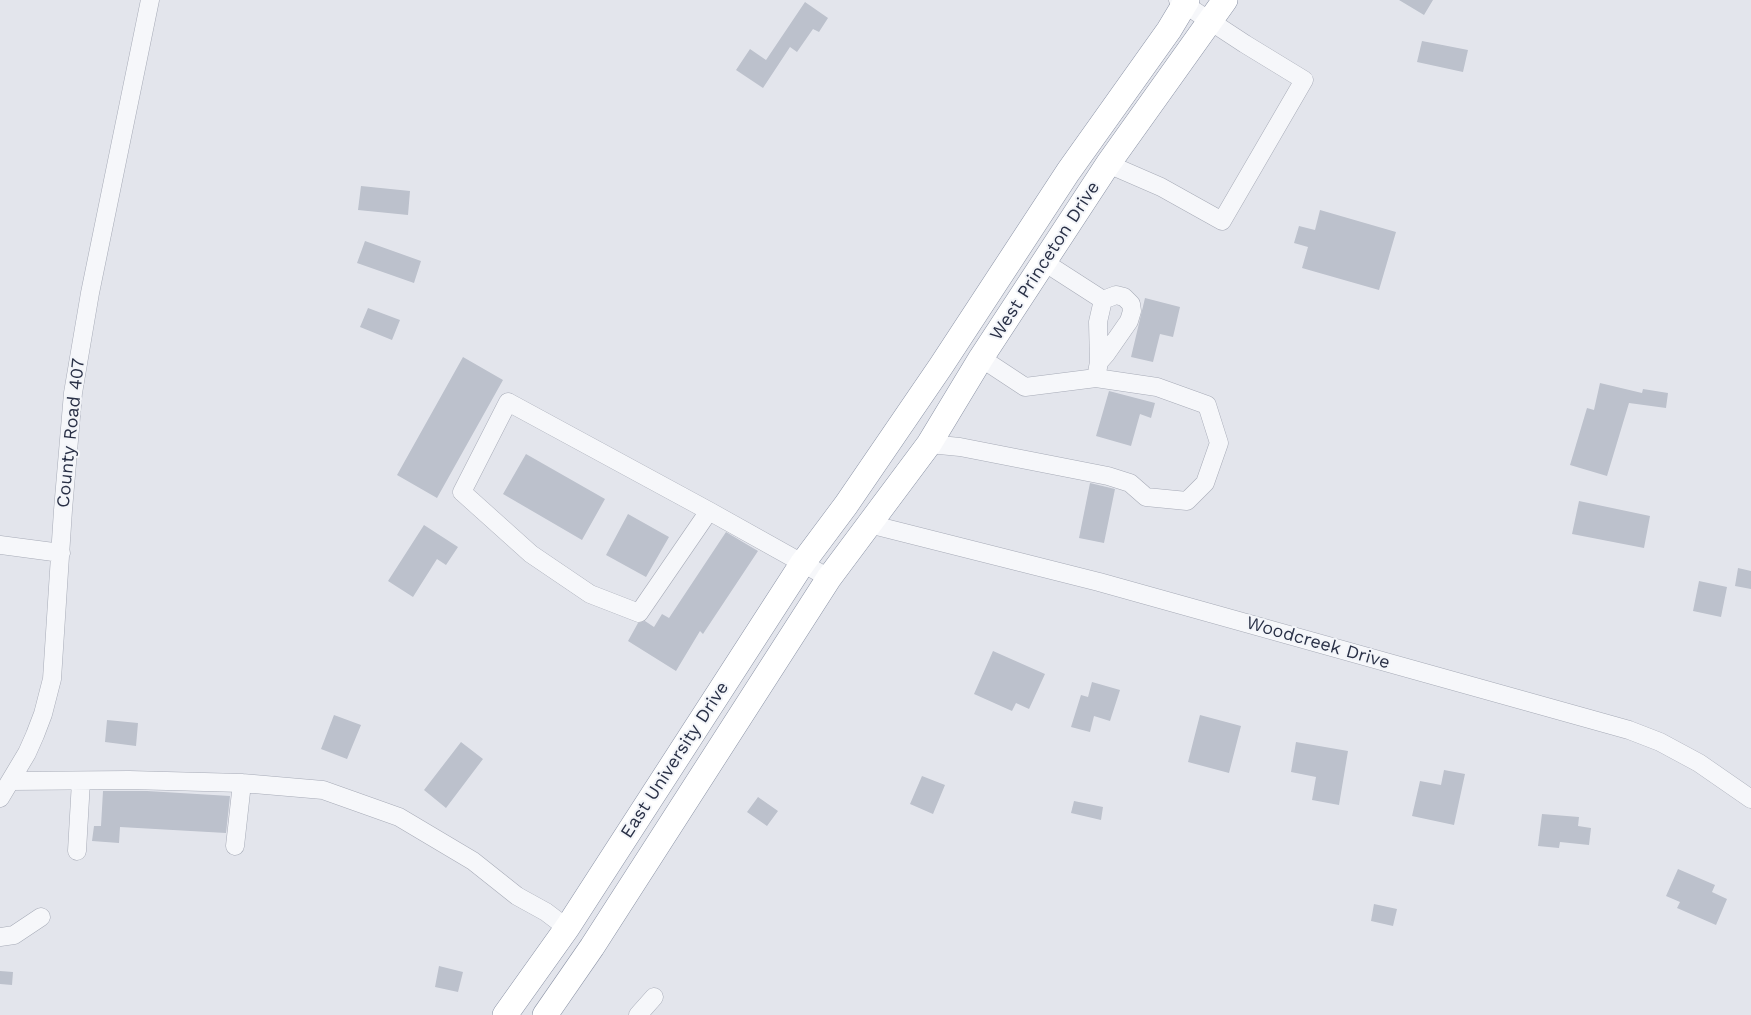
<!DOCTYPE html>
<style>
body{margin:0}
canvas{display:block;background:#e3e5ec}
</style>
<canvas width="1751" height="1015"></canvas>
<script>
const context = document.querySelector('canvas').getContext('2d');
context.lineJoin = 'round';
function paint(path, color) { context.fillStyle = color; context.fill(path, 'evenodd'); }
const poly = rows => new Path2D(rows.map(r => 'M' + r).join(''));
function stroke(path, color, width, dash) { context.strokeStyle = color; context.lineWidth = width; context.lineCap = dash ? 'butt' : 'round'; context.setLineDash(dash || []); context.stroke(path); }
function label(font, color, halo, rows, align = 'center') {
  context.font = font + ' "Work Sans",sans-serif'; context.lineWidth = 4; context.setLineDash([]); context.textBaseline = 'middle'; context.strokeStyle = halo; context.fillStyle = color; for (const [text, x, y, turn = 0] of rows) {
    context.save(); context.translate(x, y); context.rotate((+turn || 0) * Math.PI / 180); context.textAlign = isNaN(turn) ? turn : align; if (halo) context.strokeText(text, 0, 0); context.fillText(text, 0, 0); context.restore();
  }
}
paint(poly([
 [1399,0,1433,0,1424,15],
 [805,2,828,18,819,32,813,29,797,52,790,47,763,88,736,70,750,49,766,60],
 [1422,41,1468,50,1463,72,1417,62],
 [361,186,410,191,408,215,358,210],
 [1320,210,1396,232,1379,290,1302,268,1308,247,1294,243,1299,226,1315,230],
 [365,241,421,261,414,283,357,263],
 [1145,298,1180,307,1173,337,1160,334,1153,362,1131,357],
 [368,308,400,320,392,340,360,327],
 [463,357,503,380,437,498,397,475],
 [1600,383,1642,393,1643,389,1668,393,1666,408,1629,403,1607,476,1570,465,1587,408,1594,410],
 [1109,391,1155,403,1151,418,1140,414,1131,446,1096,436],
 [526,454,605,499,582,540,503,494],
 [1090,483,1115,489,1104,543,1079,538],
 [1579,501,1650,516,1644,548,1572,534],
 [628,514,669,537,646,577,606,555],
 [424,525,458,547,446,565,437,559,413,597,388,581],
 [726,532,758,551,703,634,700,631,676,671,628,641,638,623,645,621,654,627,662,614,669,618],
 [1738,568,1751,571,1751,589,1735,586],
 [1699,581,1727,587,1721,617,1693,611],
 [993,651,1045,674,1029,709,1016,703,1012,711,974,694],
 [1092,682,1120,690,1110,721,1094,716,1090,732,1071,727,1081,695,1088,697],
 [334,715,361,725,347,759,321,749],
 [1200,715,1241,726,1229,773,1188,762],
 [107,720,138,723,136,746,105,742],
 [461,742,483,759,446,808,424,790],
 [1296,742,1348,751,1339,805,1312,800,1316,777,1291,772],
 [1444,770,1465,774,1454,825,1412,816,1420,781,1441,785],
 [922,776,945,785,933,814,910,804],
 [103,791,147,791,230,796,226,833,120,827,119,843,92,841,94,826,101,826],
 [758,797,778,811,767,826,747,812],
 [1074,801,1103,807,1101,820,1071,813],
 [1542,814,1579,817,1578,826,1591,828,1589,845,1560,842,1559,848,1538,846],
 [1678,869,1715,885,1712,892,1727,899,1716,925,1677,908,1680,902,1666,896],
 [1374,904,1397,909,1393,926,1371,921],
 [439,966,463,972,458,992,435,987],
 [0,971,13,972,12,985,0,984]
]), '#bcc1cc');
const minor = poly([
 [1108,164,1161,187,1222,221,1304,80,1245,44,1178,0],
 [1044,262,1103,300,1116,295,1124,297,1131,304,1132,311,1129,321,1106,354,1099,362,1096,378],
 [1099,362,1098,322,1103,300],
 [929,444,960,447,1108,476,1130,483,1146,497,1187,501,1205,483,1219,443,1207,405,1157,387,1096,378,1025,387,981,358],
 [709,511,639,613,590,594,531,554,462,492,508,402,709,511,829,578],
 [869,524,1099,582,1629,730,1660,742,1699,763,1751,799],
 [0,545,61,553],
 [11,781,129,780,242,783,323,790,399,817,473,861,517,896,546,912,567,928],
 [0,798,27,753,35,735,43,714,52,679,63,510,73,393,90,293,150,0],
 [235,846,242,783],
 [77,851,81,781],
 [0,937,14,935,41,917],
 [638,1015,654,997]
]);
const highway = poly([
 [505,1015,567,928,802,564,846,505,941,366,1068,172,1169,30,1187,0],
 [545,1015,592,947,829,578,929,444,981,358,1108,164,1225,0]
]);
stroke(minor, '#a7abb7', 19);
stroke(highway, '#8991a4', 26);
stroke(minor, '#f6f7fa', 18);
stroke(highway, '#fff', 25);
label('18px', '#293046', '#f3f5f9', [
 ["West Princeton Drive",1045,261,-57],
 ["County Road 407",71,433,-84],
 ["Woodcreek Drive",1318,643,16],
 ["East University Drive",675,760,-57]
]);
</script>
